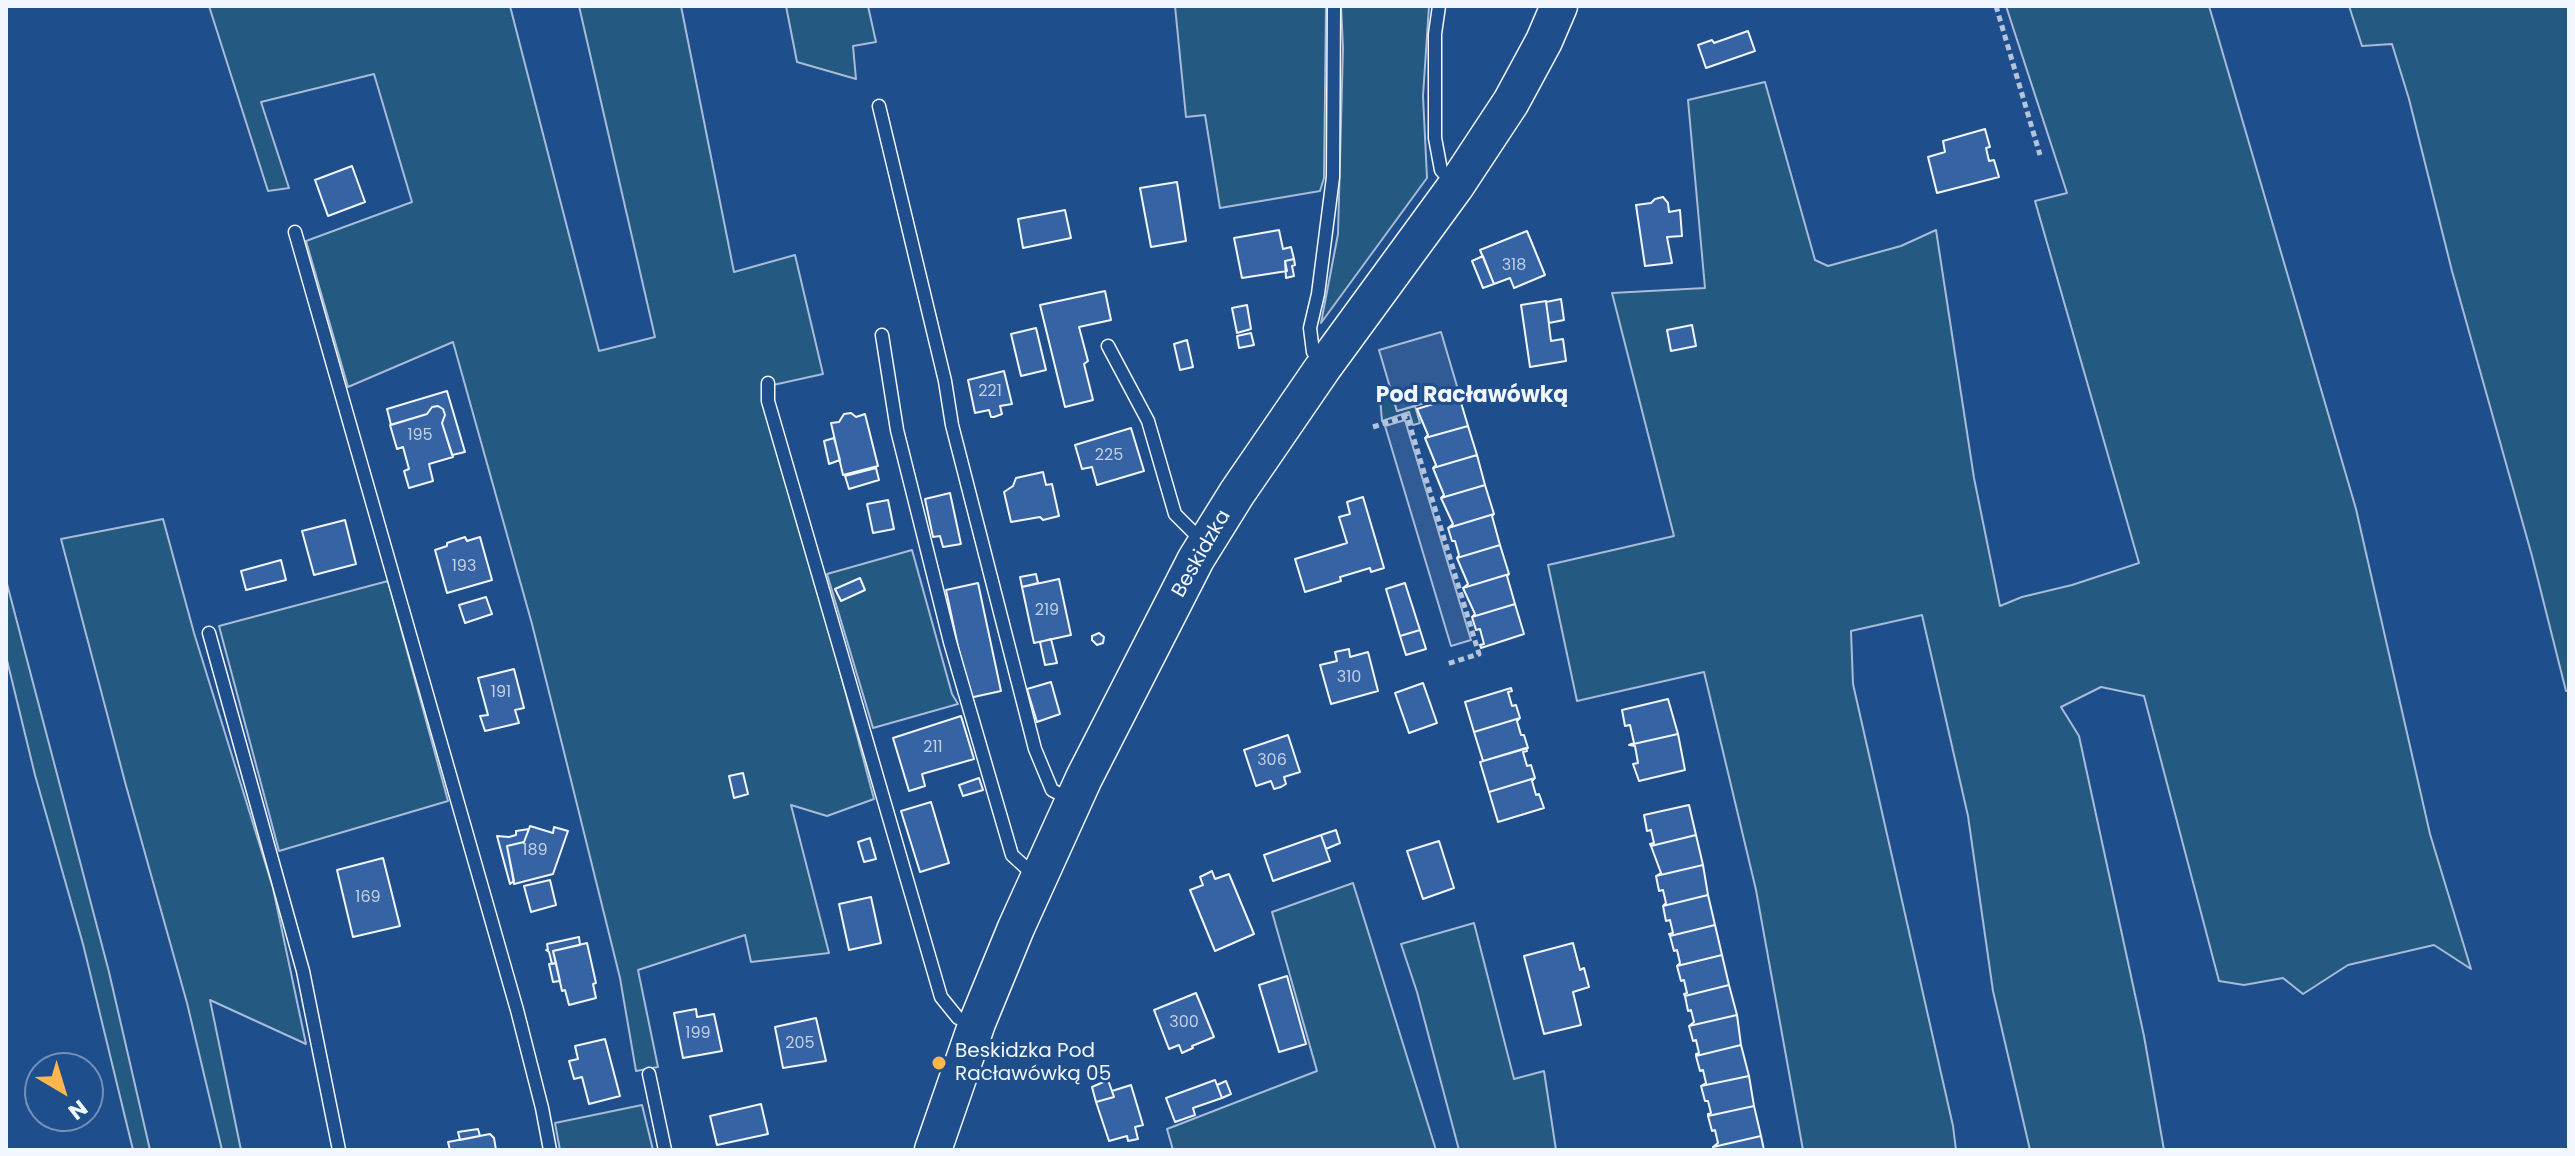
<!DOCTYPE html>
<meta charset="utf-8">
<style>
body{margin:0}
#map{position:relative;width:2575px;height:1156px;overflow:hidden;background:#1f4e8c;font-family:Poppins,sans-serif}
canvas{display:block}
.frame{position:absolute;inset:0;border:8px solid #f2f6ff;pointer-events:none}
.north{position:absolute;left:24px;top:1052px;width:80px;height:80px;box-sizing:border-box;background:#1f4e8c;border:2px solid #7391ba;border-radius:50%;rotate:142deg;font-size:22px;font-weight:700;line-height:32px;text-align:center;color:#f2f6ff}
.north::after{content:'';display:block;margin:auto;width:28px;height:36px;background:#ffb74d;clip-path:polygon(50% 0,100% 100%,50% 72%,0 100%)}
</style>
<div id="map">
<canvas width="2575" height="1156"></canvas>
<div class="frame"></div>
<div class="north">N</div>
</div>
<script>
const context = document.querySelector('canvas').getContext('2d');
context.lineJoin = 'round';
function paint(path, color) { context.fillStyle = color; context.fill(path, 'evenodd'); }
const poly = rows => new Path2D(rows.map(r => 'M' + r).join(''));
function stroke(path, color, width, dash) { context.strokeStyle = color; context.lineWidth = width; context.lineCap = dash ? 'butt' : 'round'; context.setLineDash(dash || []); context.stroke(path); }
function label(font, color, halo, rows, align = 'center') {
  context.font = font + ' Poppins,sans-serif'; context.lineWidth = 6; context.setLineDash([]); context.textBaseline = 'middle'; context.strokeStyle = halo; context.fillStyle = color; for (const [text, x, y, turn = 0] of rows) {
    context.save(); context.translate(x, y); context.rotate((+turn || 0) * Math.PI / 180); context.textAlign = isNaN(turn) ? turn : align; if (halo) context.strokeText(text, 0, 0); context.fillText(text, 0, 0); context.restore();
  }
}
const green = poly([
 [209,6,510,6,599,351,655,337,579,6,681,6,734,272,795,255,823,374,764,387,874,799,827,816,791,805,829,953,751,962,745,935,638,970,658,1067,636,1071,620,978,563,748,532,624,453,342,348,387,306,241,412,202,374,74,261,102,289,188,268,191,209,6],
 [786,6,868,6,876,42,853,46,856,79,797,62,786,6],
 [1175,6,1326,6,1324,178,1320,191,1220,208,1205,115,1186,117,1175,6],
 [1341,6,1429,6,1423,96,1427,178,1321,323,1338,234,1343,48,1341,6],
 [2006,6,2209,6,2356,509,2430,834,2471,969,2434,945,2348,965,2303,994,2283,978,2244,985,2219,981,2144,696,2101,687,2061,707,2079,736,2144,1036,2164,1150,2030,1150,1993,991,1968,816,1922,615,1851,631,1853,684,1953,1126,1956,1150,1803,1150,1756,890,1704,672,1577,701,1548,565,1674,536,1612,293,1705,288,1688,100,1765,82,1815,260,1828,266,1901,246,1936,230,1974,478,2000,606,2022,597,2072,585,2139,563,2035,201,2067,193,2006,6],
 [2349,6,2569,6,2569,691,2566,691,2532,556,2452,271,2409,99,2392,44,2362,46,2349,6],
 [1391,391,1397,411,1415,406,1420,423,1413,425,1409,412,1382,421,1380,398,1391,391],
 [163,519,194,633,273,888,306,1044,210,1000,241,1150,222,1150,187,1003,125,782,61,539,163,519],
 [912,550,952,694,958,704,873,728,827,574,912,550],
 [6,580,109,972,150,1150,133,1150,83,944,35,775,6,656,6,580],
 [388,581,448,801,279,851,219,626,388,581],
 [1353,883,1436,1150,1173,1150,1167,1129,1317,1071,1272,912,1353,883],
 [1474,923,1514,1079,1544,1071,1556,1150,1459,1150,1417,992,1401,944,1474,923],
 [642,1105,653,1150,560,1150,555,1123,642,1105]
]);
paint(green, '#245a82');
stroke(green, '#a8bbd7', 2);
const parking = poly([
 [1441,332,1459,393,1397,411,1379,350,1441,332],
 [1405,420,1471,640,1451,646,1385,426,1405,420]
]);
paint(parking, '#305b95');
stroke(parking, '#a8bbd7', 2);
const building = poly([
 [1748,31,1755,51,1706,68,1698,45,1712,40,1714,43,1748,31],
 [1985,129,1990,147,1986,148,1989,161,1994,160,1999,177,1937,193,1928,157,1945,152,1943,141,1985,129],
 [352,166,365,202,328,216,315,180,352,166],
 [1177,182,1186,241,1151,247,1140,188,1177,182],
 [1663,197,1668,203,1669,212,1680,210,1682,236,1667,237,1672,263,1645,266,1636,205,1651,203,1655,199,1663,197],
 [1065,210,1071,238,1023,248,1018,219,1065,210],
 [1279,230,1283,249,1291,247,1294,259,1285,261,1287,271,1242,278,1234,238,1279,230],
 [1527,231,1545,275,1514,288,1510,278,1494,284,1480,250,1527,231],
 [1483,256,1494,284,1483,288,1472,261,1483,256],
 [1294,259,1295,265,1292,266,1294,276,1286,278,1285,261,1294,259],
 [1105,291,1111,320,1079,327,1088,361,1084,364,1093,400,1065,407,1040,305,1105,291],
 [1561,299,1564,320,1549,323,1546,302,1561,299],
 [1546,301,1551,341,1563,339,1566,361,1530,367,1521,305,1546,301],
 [1247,305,1251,329,1237,333,1232,308,1247,305],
 [1692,325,1696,346,1671,351,1667,330,1692,325],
 [1036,328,1046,370,1021,376,1011,334,1036,328],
 [1251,333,1254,345,1239,348,1237,336,1251,333],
 [1187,340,1193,367,1180,370,1174,344,1187,340],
 [1004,371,1012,404,1000,406,1002,414,994,417,991,417,989,410,975,413,968,380,1004,371],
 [447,391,465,452,452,455,442,423,445,415,443,409,438,406,432,407,427,414,391,425,387,409,447,391],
 [1459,396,1468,426,1425,438,1428,435,1417,409,1459,396],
 [438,406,443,409,445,415,442,423,453,457,429,464,433,481,409,488,404,471,409,469,403,447,397,449,390,425,427,414,432,407,438,406],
 [851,413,856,417,865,414,878,466,843,475,831,423,839,422,844,414,851,413],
 [1468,426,1477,455,1433,468,1436,465,1425,438,1468,426],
 [1131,428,1144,471,1097,485,1092,467,1082,469,1075,445,1131,428],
 [834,438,840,460,829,464,824,441,834,438],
 [1477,455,1485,485,1441,498,1444,495,1433,468,1477,455],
 [876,468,879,480,849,489,845,476,876,468],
 [1043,472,1046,485,1052,484,1059,516,1043,520,1040,517,1011,522,1004,492,1013,486,1016,478,1043,472],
 [1485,485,1494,514,1448,528,1453,524,1441,498,1485,485],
 [950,493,961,544,943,547,940,536,933,537,925,499,950,493],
 [1363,497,1384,568,1371,572,1370,568,1340,577,1341,581,1305,592,1295,559,1347,543,1339,517,1350,514,1347,502,1363,497],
 [888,500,894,529,873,533,867,504,888,500],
 [1494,514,1492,516,1500,545,1457,558,1459,555,1455,541,1452,541,1448,528,1494,514],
 [345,520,356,564,314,575,302,531,345,520],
 [465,537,467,541,480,537,492,580,447,593,435,550,447,546,447,543,465,537],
 [1500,545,1509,574,1463,588,1468,584,1457,558,1500,545],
 [281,560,286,580,246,590,241,571,281,560],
 [1036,574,1038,583,1022,587,1020,577,1036,574],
 [1509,574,1507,576,1515,604,1472,617,1475,614,1463,588,1509,574],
 [860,578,865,590,841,601,835,589,860,578],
 [1059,579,1071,635,1034,643,1022,587,1059,579],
 [978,583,1001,691,969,698,946,590,978,583],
 [1405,583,1420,630,1400,636,1386,589,1405,583],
 [486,597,492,614,465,623,459,605,486,597],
 [1515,604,1524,634,1481,648,1480,645,1484,644,1480,629,1476,630,1472,617,1515,604],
 [1420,630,1426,649,1406,655,1400,636,1420,630],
 [1099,633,1104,637,1103,643,1097,645,1092,640,1092,636,1099,633],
 [1051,639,1057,663,1045,665,1040,642,1051,639],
 [1349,649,1350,657,1368,652,1378,691,1331,704,1320,665,1337,661,1335,652,1349,649],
 [514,669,524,708,515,710,519,723,485,731,480,716,488,715,478,678,514,669],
 [1051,682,1060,714,1037,722,1027,689,1051,682],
 [1423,683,1437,723,1409,733,1395,693,1423,683],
 [1511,688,1512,691,1508,692,1512,706,1516,705,1520,718,1474,732,1465,702,1511,688],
 [1668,699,1678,734,1629,745,1634,743,1630,725,1625,726,1622,710,1668,699],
 [961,716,974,759,922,774,925,786,909,791,893,738,961,716],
 [1520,718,1517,721,1521,735,1524,735,1528,748,1483,761,1474,732,1520,718],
 [1678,734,1685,770,1639,781,1633,764,1638,763,1635,746,1629,745,1678,734],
 [1288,735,1300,772,1284,777,1286,784,1281,787,1274,789,1271,781,1256,786,1244,750,1288,735],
 [1526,748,1527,751,1523,752,1527,766,1531,765,1535,778,1489,792,1480,762,1526,748],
 [743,773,748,794,734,798,729,776,743,773],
 [979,778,983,790,963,796,959,785,979,778],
 [1535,778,1532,781,1536,795,1539,794,1544,808,1498,822,1489,792,1535,778],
 [931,802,949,863,920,872,901,811,931,802],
 [1689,805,1696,835,1651,846,1650,844,1654,843,1651,830,1647,831,1644,815,1689,805],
 [530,826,553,833,554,827,568,831,553,874,514,884,507,846,524,842,530,826],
 [529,829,524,842,507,846,514,881,510,884,497,836,509,837,516,835,516,831,529,829],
 [1336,830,1340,843,1326,849,1321,835,1336,830],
 [1321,835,1330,861,1273,881,1264,855,1321,835],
 [1696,835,1703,865,1656,876,1661,873,1651,846,1696,835],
 [870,838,876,859,864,862,858,842,870,838],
 [1439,841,1454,888,1423,899,1407,851,1439,841],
 [383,858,400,926,353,937,337,870,383,858],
 [1703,865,1708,895,1663,906,1666,903,1663,890,1659,891,1656,876,1703,865],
 [1212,871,1215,879,1229,874,1254,934,1215,951,1190,890,1203,885,1200,877,1212,871],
 [550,880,556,905,531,912,524,886,550,880],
 [1708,895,1715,925,1670,936,1669,934,1673,933,1670,920,1666,921,1663,906,1708,895],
 [871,897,881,943,849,950,839,904,871,897],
 [1715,925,1722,955,1677,966,1680,963,1677,950,1674,951,1670,936,1715,925],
 [579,937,580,945,553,951,556,963,552,964,549,952,546,950,548,950,547,944,579,937],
 [587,943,596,983,593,984,596,998,569,1005,565,990,562,991,553,951,587,943],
 [1573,943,1580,970,1584,968,1589,987,1573,992,1581,1025,1544,1034,1524,956,1573,943],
 [1722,955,1729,985,1685,996,1684,994,1687,993,1684,980,1681,981,1677,966,1722,955],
 [556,963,560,981,553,982,549,964,556,963],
 [1287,976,1306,1044,1279,1052,1259,985,1287,976],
 [1729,985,1737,1015,1689,1026,1694,1022,1691,1010,1688,1011,1685,996,1729,985],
 [1196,993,1214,1037,1192,1046,1193,1048,1182,1053,1179,1045,1169,1049,1154,1010,1196,993],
 [696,1009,697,1017,714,1014,722,1051,683,1058,674,1013,696,1009],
 [1737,1015,1741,1045,1696,1056,1696,1054,1699,1053,1696,1040,1693,1041,1689,1026,1737,1015],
 [816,1018,826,1061,783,1068,775,1027,816,1018],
 [605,1039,620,1096,589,1104,582,1077,574,1079,569,1061,578,1059,575,1046,605,1039],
 [1741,1045,1749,1076,1701,1086,1706,1083,1703,1070,1700,1071,1696,1056,1741,1045],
 [1749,1076,1754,1106,1708,1116,1708,1114,1711,1113,1708,1101,1705,1101,1701,1086,1749,1076],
 [1108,1080,1114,1097,1096,1102,1092,1087,1108,1080],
 [1215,1080,1222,1098,1193,1108,1195,1115,1175,1122,1166,1098,1215,1080],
 [1226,1081,1231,1094,1222,1098,1217,1085,1226,1081],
 [1131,1085,1143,1125,1135,1127,1138,1139,1128,1141,1127,1136,1109,1141,1096,1102,1114,1097,1112,1091,1131,1085],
 [761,1104,768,1134,717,1145,710,1116,761,1104],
 [1754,1106,1761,1136,1713,1147,1718,1143,1715,1130,1712,1131,1708,1116,1754,1106],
 [478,1129,480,1136,460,1140,458,1132,478,1129],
 [490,1134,494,1138,496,1150,450,1150,448,1142,490,1134],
 [1761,1136,1764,1150,1714,1150,1713,1147,1761,1136]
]);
paint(building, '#3563a3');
stroke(building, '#f2f6ff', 2);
const lane = poly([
 [1439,6,1435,34,1435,138,1441,170,1453,184],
 [879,106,945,381,952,425,1035,749,1052,790,1071,800],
 [295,232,517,1010,542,1108,550,1150],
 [882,335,897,430,950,642,1012,855,1036,877],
 [1108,346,1148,421,1175,514,1203,542],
 [1323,363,1313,352,1310,328,1318,294,1333,177,1334,6],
 [768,383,768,401,941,997,958,1018,974,1022],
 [209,633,303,971,339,1150],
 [649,1074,665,1150]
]);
const secondary = poly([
 [933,1150,977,1023,1016,928,1084,778,1196,559,1237,493,1322,369,1455,187,1511,102,1544,41,1559,6]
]);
stroke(lane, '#f2f6ff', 15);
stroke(secondary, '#f2f6ff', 39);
stroke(poly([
 [1996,6,2040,155],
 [1373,427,1407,416,1479,654,1447,664]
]), '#b3c4dc', 5, [6, 4]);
stroke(lane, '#1f4e8c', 12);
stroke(secondary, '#1f4e8c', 36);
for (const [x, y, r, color] of [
 [939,1063,8,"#ffb74d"]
]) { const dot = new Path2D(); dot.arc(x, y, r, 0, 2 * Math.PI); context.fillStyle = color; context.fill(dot); stroke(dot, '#1f4e8c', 3); }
label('16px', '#c3d1e8', null, [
 ["318",1514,266],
 ["221",990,392],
 ["195",420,436],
 ["225",1109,456],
 ["193",464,567],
 ["219",1047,611],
 ["310",1349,678],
 ["191",501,693],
 ["211",933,748],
 ["306",1272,761],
 ["189",535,851],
 ["169",368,898],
 ["300",1184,1023],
 ["199",698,1034],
 ["205",800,1044]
]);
label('20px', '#f2f6ff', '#1f4e8c', [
 ["Beskidzka",1202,554,-60]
]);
label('20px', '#f2f6ff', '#1f4e8c', [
 ["Beskidzka Pod",955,1052],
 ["Racławówką 05",955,1075]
], 'left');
label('bold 22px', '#f2f6ff', '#1f4e8c', [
 ["Pod Racławówką",1472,396]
]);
</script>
